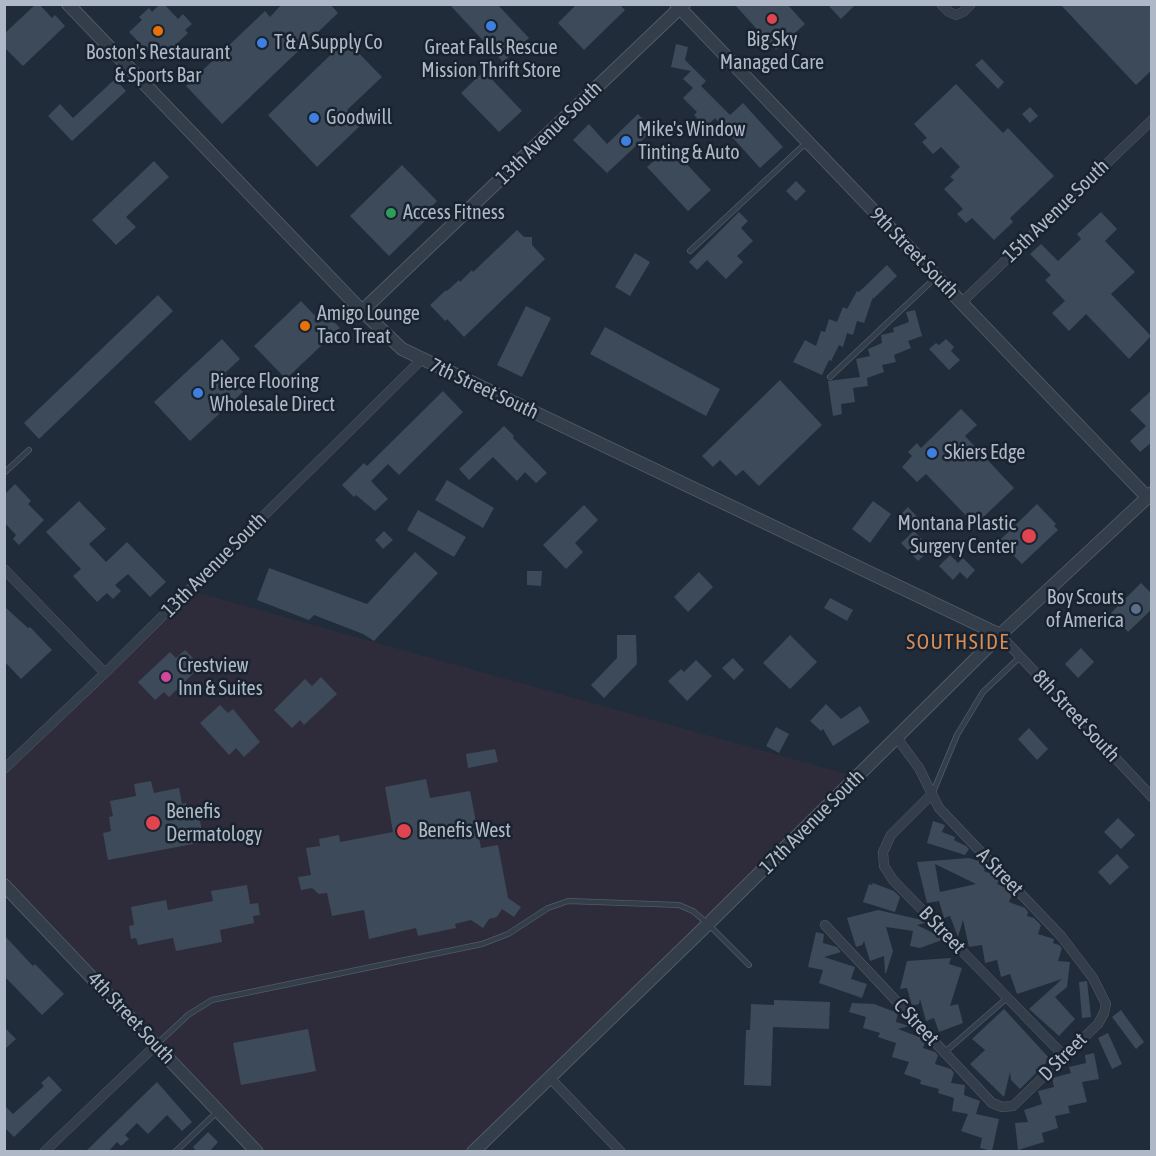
<!DOCTYPE html>
<style>
body{margin:0}
#map{position:relative;width:1156px;height:1156px;overflow:hidden;background:#202c3a;font-family:"Asap Condensed",sans-serif}
canvas{display:block}
.frame{position:absolute;inset:0;border:6px solid #aeb8c6;pointer-events:none}
</style>
<div id="map">
<canvas width="1156" height="1156"></canvas>
<div class="frame"></div>
</div>
<script>
const context = document.querySelector('canvas').getContext('2d');
context.lineJoin = 'round';
function paint(path, color) { context.fillStyle = color; context.fill(path, 'evenodd'); }
const poly = rows => new Path2D(rows.map(r => 'M' + r).join(''));
function stroke(path, color, width, dash) { context.strokeStyle = color; context.lineWidth = width; context.lineCap = dash ? 'butt' : 'round'; context.setLineDash(dash || []); context.stroke(path); }
function label(font, color, halo, rows, align = 'center') {
  context.font = font + ' "Asap Condensed",sans-serif'; context.lineWidth = 5; context.setLineDash([]); context.textBaseline = 'middle'; context.strokeStyle = halo; context.fillStyle = color; for (const [text, x, y, turn = 0] of rows) {
    context.save(); context.translate(x, y); context.rotate((+turn || 0) * Math.PI / 180); context.textAlign = isNaN(turn) ? turn : align; if (halo) context.strokeText(text, 0, 0); context.fillText(text, 0, 0); context.restore();
  }
}
paint(poly([
 [188,590,857,777,473,1151,257,1151,5,885,5,768]
]), '#2e2c3b');
paint(poly([
 [36,4,39,4,52,18,55,15,65,26,23,66,4,47,4,34],
 [160,4,164,4,178,19,183,14,192,24,185,30,188,33,158,62,129,32,142,20,139,17,149,8,152,12],
 [282,4,330,4,338,13,222,124,186,86,265,11,270,17],
 [449,4,497,4,529,38,503,62],
 [577,4,619,4,625,10,584,50,558,23],
 [734,4,787,4,805,24,776,50],
 [827,4,856,4,841,19],
 [1060,4,1152,4,1152,70,1136,85],
 [346,40,382,77,347,110,361,125,317,167,268,115],
 [676,44,688,47,685,60,706,81,701,86,730,115,743,103,783,147,760,168,715,118,706,127,694,115,697,112,683,98,693,88,683,79,691,71,671,67],
 [982,59,1004,82,998,89,975,65],
 [484,71,522,111,499,132,461,93],
 [115,79,126,91,72,141,48,116,60,104,73,118],
 [956,84,1003,133,1008,128,1054,176,1010,218,1013,222,994,240,972,218,966,223,957,214,963,209,944,189,954,180,950,177,960,167,941,147,933,154,922,142,927,138,914,124],
 [1030,107,1038,116,1030,123,1022,114],
 [638,114,653,130,607,173,573,140,589,124,607,144],
 [670,146,711,190,688,211,647,167],
 [154,161,169,177,126,217,136,227,116,245,92,220],
 [402,165,437,201,423,215,427,219,389,256,350,216],
 [796,181,806,191,796,201,786,191],
 [739,212,748,221,741,228,753,241,737,256,743,262,726,279,707,260,697,270,689,262],
 [1101,212,1117,229,1105,241,1135,272,1111,294,1151,336,1129,359,1086,314,1069,331,1052,313,1065,301,1045,280,1051,275,1030,254,1041,244,1058,261,1081,239,1077,234],
 [517,230,524,237,532,237,532,245,545,259,464,337,447,319,445,321,430,305,446,290,447,291,459,280,460,282,472,270,473,272],
 [635,253,650,262,630,296,615,287],
 [887,265,897,276,873,299,873,297,864,323,857,321,853,335,847,333,843,347,839,345,831,361,829,360,822,375,793,362,805,340,816,346,821,331,825,332,829,319,837,322,843,307,847,309,857,291,859,292],
 [158,295,173,311,39,439,24,423],
 [301,301,321,322,328,316,340,328,287,378,285,375,284,377,254,346],
 [526,306,551,318,522,377,497,365],
 [915,310,922,336,908,341,911,348,894,355,896,362,882,365,884,372,867,378,868,386,853,388,855,402,841,404,842,414,833,416,828,381,860,377,856,359,870,356,868,349,882,343,881,335,894,332,893,328,909,322,906,312],
 [605,327,720,389,706,416,590,354],
 [222,339,240,359,225,373,243,392,190,441,154,402],
 [946,339,954,347,951,351,960,360,949,370,929,349,936,343,939,345],
 [780,380,822,425,759,486,743,470,736,476,720,460,713,467,702,456],
 [1152,390,1152,442,1140,452,1130,441,1146,426,1130,410],
 [443,391,463,412,399,475,388,464,371,481,388,499,375,511,356,495,354,497,342,485,364,463,367,466],
 [961,409,977,425,965,436,1014,488,975,525,926,474,917,482,902,467,912,456,908,452,917,443,921,448],
 [504,426,514,436,513,438,547,473,536,483,525,472,517,481,493,457,469,480,459,469],
 [447,480,494,508,483,528,435,500],
 [15,484,31,501,28,504,44,520,19,545,13,539,16,535,4,522,4,495],
 [79,501,106,529,89,544,106,562,127,542,166,582,150,597,128,574,115,585,121,591,113,599,107,593,97,602,73,576,81,569,46,532],
 [873,501,891,514,870,543,852,529],
 [1037,504,1056,524,1054,526,1058,530,1022,564,999,541],
 [584,505,598,520,575,543,583,552,566,569,543,545],
 [908,507,921,521,911,530,898,517],
 [418,510,466,537,454,557,407,530],
 [384,531,393,540,383,549,375,540],
 [914,531,931,549,918,561,901,543],
 [415,552,438,573,374,641,363,634,314,615,309,620,257,600,269,568,367,604],
 [950,555,958,563,963,558,975,570,967,579,960,572,953,580,939,566],
 [527,571,542,571,541,586,527,585],
 [699,572,713,587,688,612,674,597],
 [1141,583,1152,594,1152,609,1128,632,1111,613],
 [830,598,853,610,847,621,824,608],
 [4,606,28,628,30,627,52,650,21,679,4,661],
 [617,635,636,635,637,664,604,698,591,685,617,658],
 [790,635,817,662,790,689,763,663],
 [1081,648,1094,662,1078,678,1065,664],
 [185,650,201,666,169,697,164,692,155,700,138,682,170,652,176,658],
 [733,658,744,670,734,680,722,668],
 [696,660,712,676,687,701,668,681,681,669,684,672],
 [321,677,337,694,304,725,300,720,292,728,274,710,305,679,312,686],
 [826,704,841,719,860,706,870,722,833,746,823,729,821,731,810,721],
 [220,705,228,713,233,709,260,742,244,757,236,748,229,755,200,723],
 [776,727,789,734,779,753,766,746],
 [1029,728,1048,749,1037,760,1018,739],
 [495,749,498,762,468,768,466,754],
 [426,779,430,798,470,791,481,848,498,845,508,898,521,907,514,917,502,909,497,917,489,919,483,928,471,920,455,924,456,928,418,936,416,928,369,939,364,910,332,916,327,893,319,894,312,888,301,890,298,877,311,875,306,848,320,846,319,839,339,835,340,842,393,832,385,787],
 [151,781,154,793,179,788,182,804,186,803,189,816,199,815,204,842,108,860,103,833,111,831,109,817,113,816,110,801,136,796,134,784],
 [1118,818,1135,835,1121,849,1104,832],
 [933,821,945,825,942,832,955,837,954,840,966,846,969,849,965,855,927,843],
 [1117,854,1129,867,1110,885,1098,872],
 [969,858,982,862,986,867,984,871,992,874,999,880,997,884,1005,887,1012,895,1009,902,1025,908,1028,912,1027,916,1034,918,1041,925,1038,934,1054,939,1053,943,1059,945,1062,948,1058,961,1070,962,1067,987,1055,997,1075,1019,1059,1036,1029,1009,1062,979,1017,994,1010,974,1001,977,997,960,985,963,982,945,969,947,963,920,958,937,950,916,944,918,939,901,927,903,917,862],
 [935,864,976,884,940,892],
 [873,883,894,891,900,897,895,912,863,902,869,884,872,885],
 [247,885,250,904,258,903,260,915,253,916,254,923,220,930,222,942,176,951,173,938,138,945,136,938,131,939,129,926,134,925,131,907,166,900,168,910,213,901,211,891],
 [878,910,922,920,925,923,917,925,937,935,942,940,920,948,910,946,913,931,886,927,893,951,886,973,885,973,884,956,870,961,864,941,862,945,856,947,847,918],
 [816,932,824,934,823,943,837,947,841,952,824,957,855,967,851,979,867,984,862,998,819,983,823,970,808,967],
 [4,935,33,966,35,964,64,994,42,1015,4,976],
 [951,958,949,964,962,968,950,1006,958,1004,963,1023,939,1032,934,1018,926,1021,920,999,919,1004,912,1006,907,988,900,989,907,961],
 [1087,981,1091,1017,1082,1018,1079,982],
 [774,1000,830,1002,829,1029,773,1027,771,1086,744,1085,746,1030,750,1030,751,1004,774,1005],
 [852,1003,874,1004,898,1013,896,1022,909,1026,898,1029,922,1038,925,1042,923,1048,935,1052,938,1055,935,1064,951,1069,954,1073,951,1083,965,1085,964,1095,980,1101,976,1114,999,1119,992,1151,980,1148,982,1138,961,1131,968,1114,952,1111,954,1098,938,1093,939,1089,920,1084,921,1080,904,1074,909,1062,892,1057,896,1043,878,1037,880,1033,863,1028,866,1017,849,1012],
 [1004,1009,1050,1059,1020,1089,1011,1080,1010,1072,1004,1097,970,1064,985,1050,972,1039],
 [1121,1010,1144,1042,1136,1049,1112,1017],
 [4,1027,16,1039,4,1050],
 [308,1029,316,1071,241,1085,233,1043],
 [1108,1033,1122,1064,1112,1069,1098,1038],
 [1094,1053,1099,1079,1082,1082,1087,1102,1068,1106,1070,1113,1055,1116,1058,1128,1042,1133,1044,1142,1018,1150,1015,1123,1028,1122,1024,1110,1042,1104,1038,1091,1054,1087,1052,1078,1071,1073,1069,1067,1086,1063,1085,1055],
 [49,1076,62,1090,14,1137,4,1127,4,1105,13,1114,44,1086,41,1083],
 [157,1082,192,1122,182,1131,167,1115,148,1134,137,1123,125,1135,129,1139,121,1146,117,1142,108,1152,85,1152],
 [208,1132,218,1142,209,1152,197,1152,193,1147]
]), '#3c4a59');
const service = poly([
 [690,251,807,142],
 [830,377,936,277],
 [4,473,29,450],
 [933,792,957,735,983,692,1020,657],
 [157,1044,188,1015,212,1000,482,944,508,934,548,908,568,901,679,905,693,911,708,924,749,965],
 [945,1052,1007,998],
 [175,1152,217,1112]
]);
const minor = poly([
 [941,4,949,12,956,15,963,12,971,4],
 [961,303,1152,120],
 [4,569,105,673],
 [1000,635,1152,797],
 [4,769,105,673,421,360],
 [932,794,891,835,883,852,884,866,893,880,1065,1057],
 [825,925,992,1103,1002,1107,1013,1106,1098,1024,1104,1013,1106,1004,1093,978,1061,936,939,808,919,768,897,738],
 [549,1077,621,1152],
 [44,1152,157,1044]
]);
const tertiary = poly([
 [68,4,362,311,402,349,1000,635],
 [676,4,1147,497],
 [362,311,684,4],
 [4,885,257,1152],
 [473,1152,708,924,1000,635,1152,493]
]);
stroke(service, '#515b68', 6);
stroke(minor, '#515b68', 10);
stroke(tertiary, '#515b68', 14);
stroke(service, '#343d4a', 4.5);
stroke(minor, '#343d4a', 9);
stroke(tertiary, '#343d4a', 12);
for (const [x, y, r, color] of [
 [772,19,6,"#e0444e"],
 [491,26,6,"#3f7fe0"],
 [158,31,6,"#e8710a"],
 [262,43,6,"#3f7fe0"],
 [314,118,6,"#3f7fe0"],
 [626,141,6,"#3f7fe0"],
 [391,213,6,"#2e9e5b"],
 [305,326,6,"#e8710a"],
 [198,393,6,"#3f7fe0"],
 [932,453,6,"#3f7fe0"],
 [1029,536,8,"#e0444e"],
 [1136,609,6,"#5c6f8a"],
 [166,677,6,"#d1479c"],
 [153,823,8,"#e0444e"],
 [404,831,8,"#e0444e"]
]) { const dot = new Path2D(); dot.arc(x, y, r, 0, 2 * Math.PI); context.fillStyle = color; context.fill(dot); stroke(dot, '#19232f', 2); }
label('20px', '#aeb8c6', '#19232f', [
 ["Big Sky",772,40,"center"],
 ["Managed Care",772,63,"center"],
 ["T & A Supply Co",274,43],
 ["Great Falls Rescue",491,48,"center"],
 ["Mission Thrift Store",491,71,"center"],
 ["Boston's Restaurant",158,53,"center"],
 ["& Sports Bar",158,76,"center"],
 ["Goodwill",326,118],
 ["Mike's Window",638,130],
 ["Tinting & Auto",638,153],
 ["Access Fitness",403,213],
 ["Amigo Lounge",317,314],
 ["Taco Treat",317,337],
 ["Pierce Flooring",210,382],
 ["Wholesale Direct",210,405],
 ["Skiers Edge",944,453],
 ["Montana Plastic",1016,524,"right"],
 ["Surgery Center",1016,547,"right"],
 ["Boy Scouts",1124,598,"right"],
 ["of America",1124,621,"right"],
 ["Crestview",178,666],
 ["Inn & Suites",178,689],
 ["Benefis",166,812],
 ["Dermatology",166,835],
 ["Benefis West",418,831]
], 'left');
label('20px', '#aeb8c6', '#19232f', [
 ["13th Avenue South",549,133,-44],
 ["15th Avenue South",1056,211,-44],
 ["9th Street South",914,253,46],
 ["7th Street South",484,389,25],
 ["13th Avenue South",214,565,-45],
 ["8th Street South",1076,716,47],
 ["17th Avenue South",812,822,-45],
 ["A Street",1000,872,46],
 ["B Street",942,930,46],
 ["4th Street South",131,1018,47],
 ["C Street",916,1022,47],
 ["D Street",1063,1057,-45]
]);
context.letterSpacing = '1.5px';
label('21px', '#d88d58', '#19232f', [
 ["SOUTHSIDE",958,642]
]);
context.letterSpacing = '0px';
</script>
